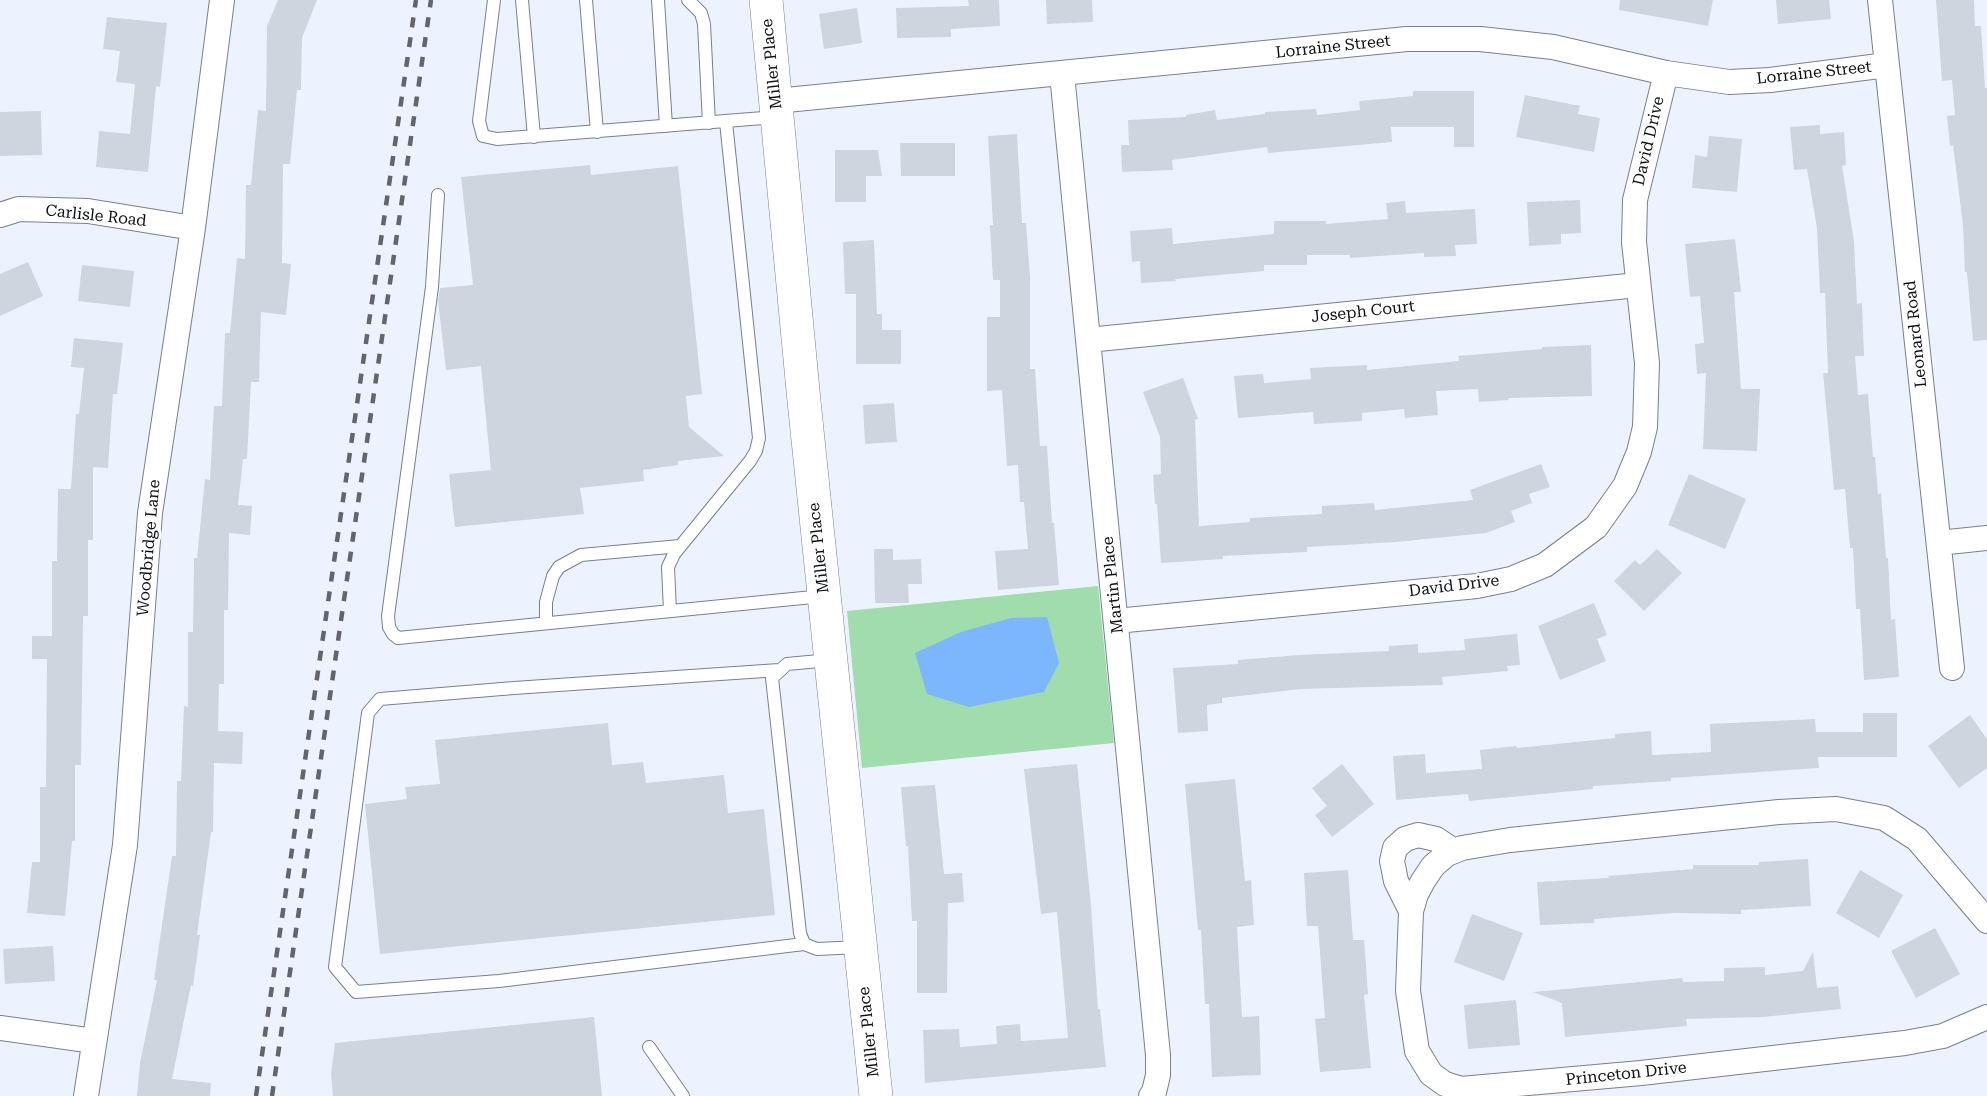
<!DOCTYPE html>
<style>
body{margin:0}
canvas{display:block;background:#ecf3fe}
</style>
<canvas width="1987" height="1096"></canvas>
<script>
const context = document.querySelector('canvas').getContext('2d');
context.lineJoin = 'round';
function paint(path, color) { context.fillStyle = color; context.fill(path, 'evenodd'); }
const poly = rows => new Path2D(rows.map(r => 'M' + r).join(''));
function stroke(path, color, width, dash) { context.strokeStyle = color; context.lineWidth = width; context.lineCap = dash ? 'butt' : 'round'; context.setLineDash(dash || []); context.stroke(path); }
function label(font, color, halo, rows, align = 'center') {
  context.font = font + ' "Roboto Serif",serif'; context.lineWidth = 6; context.setLineDash([]); context.textBaseline = 'middle'; context.strokeStyle = halo; context.fillStyle = color; for (const [text, x, y, turn = 0] of rows) {
    context.save(); context.translate(x, y); context.rotate((+turn || 0) * Math.PI / 180); context.textAlign = isNaN(turn) ? turn : align; if (halo) context.strokeText(text, 0, 0); context.fillText(text, 0, 0); context.restore();
  }
}
paint(poly([
 [1098,586,1114,743,862,768,847,611]
]), '#a1dcad');
paint(poly([
 [1047,617,1059,663,1044,692,969,707,927,694,915,653,961,632,1011,618]
]), '#7cb6fd');
paint(poly([
 [278,0,317,0,302,38,301,90,297,90,290,164,283,164,282,263,291,264,286,315,261,312,259,382,251,382,247,459,243,459,238,505,252,506,250,535,229,533,228,610,224,610,224,684,219,684,218,731,243,732,242,764,214,763,213,832,211,832,197,935,200,935,193,986,191,985,172,1079,211,1083,210,1096,137,1096,140,1063,157,980,154,980,172,856,176,856,177,781,181,781,184,706,188,707,188,632,193,632,194,558,197,558,205,479,210,480,214,406,222,406,225,333,230,333,237,258,245,259,246,185,251,185,258,110,266,111,267,26],
 [968,0,999,0,1000,26,951,29,951,37,897,38,896,8,969,6],
 [1046,0,1092,0,1093,22,1047,24],
 [1620,0,1713,0,1708,26,1619,10],
 [1776,0,1829,0,1831,19,1778,24],
 [1936,0,1974,0,1975,26,1981,26,1985,88,1987,88,1987,340,1973,341,1967,272,1965,272,1963,225,1953,145,1950,146,1947,116,1955,115,1952,80,1942,81],
 [857,8,862,43,824,49,819,14],
 [107,17,167,23,160,87,156,86,148,172,96,167,99,131,130,134,135,84,116,82,120,51,103,49],
 [1413,91,1474,91,1474,147,1454,147,1454,127,1391,127,1392,142,1268,153,1267,147,1172,160,1173,170,1122,172,1121,145,1129,145,1128,120,1186,117,1186,115,1215,110,1217,120,1265,114,1265,112,1316,109,1317,115,1360,110,1359,101,1413,96],
 [1525,95,1580,106,1578,114,1600,118,1594,152,1516,137],
 [41,111,42,155,0,156,0,112],
 [1820,125,1820,134,1844,132,1846,165,1842,166,1854,241,1857,304,1862,303,1864,356,1855,356,1858,395,1868,394,1873,457,1875,457,1878,494,1881,493,1886,558,1888,558,1891,620,1895,619,1899,677,1864,680,1860,609,1856,609,1853,548,1850,548,1845,489,1834,490,1823,373,1828,373,1825,293,1820,293,1817,228,1807,169,1794,170,1790,127],
 [1017,134,1022,223,1026,223,1030,278,1030,369,1035,369,1040,446,1047,446,1052,523,1054,523,1059,585,998,590,995,551,1028,549,1024,502,1020,502,1018,465,1007,466,1002,390,987,391,987,317,1000,317,1000,280,993,280,990,225,993,225,988,136],
 [1709,136,1742,139,1737,192,1692,188,1695,155,1707,157],
 [900,143,955,143,955,176,901,176],
 [835,150,878,150,882,176,866,176,866,202,835,202],
 [590,165,591,175,678,166,702,394,686,396,689,427,724,456,678,461,678,465,643,470,644,481,580,488,584,514,455,527,449,474,491,470,481,366,446,370,438,301,440,288,473,285,461,177],
 [1580,200,1581,233,1561,234,1561,244,1529,246,1527,202],
 [1405,201,1406,213,1475,209,1477,244,1455,245,1456,256,1424,257,1424,253,1350,258,1350,255,1307,255,1307,265,1264,265,1264,271,1175,279,1176,281,1141,283,1140,261,1132,262,1130,231,1172,228,1173,244,1274,234,1274,221,1326,221,1326,224,1388,219,1386,203],
 [1735,239,1741,292,1734,292,1741,389,1760,389,1757,451,1703,449,1706,373,1697,374,1695,344,1704,343,1700,296,1690,297,1685,244],
 [874,240,877,314,882,314,882,330,901,330,901,364,856,364,856,294,845,294,843,242],
 [28,262,43,296,0,316,0,274],
 [82,265,134,271,130,307,78,301],
 [74,338,123,343,117,394,113,394,108,468,93,467,93,540,88,540,88,616,83,616,81,765,75,765,75,841,72,841,65,916,27,913,32,862,40,862,40,787,46,787,47,659,32,659,32,636,52,636,52,561,57,561,58,489,71,489,76,414,79,414,84,368,71,367],
 [1591,345,1592,396,1508,398,1509,400,1479,402,1478,389,1436,391,1438,415,1405,418,1404,409,1362,413,1362,421,1314,424,1313,412,1238,418,1234,376,1263,374,1264,383,1311,379,1310,368,1367,365,1367,370,1459,361,1458,356,1542,349,1542,347],
 [1183,378,1198,419,1195,420,1199,526,1250,522,1250,518,1322,514,1322,506,1374,503,1375,510,1473,500,1470,490,1541,464,1550,487,1529,494,1532,503,1511,511,1515,522,1486,533,1396,542,1307,547,1307,552,1223,556,1223,559,1161,563,1157,504,1155,504,1153,475,1161,474,1160,437,1143,392],
 [894,403,897,442,865,444,863,405],
 [1689,474,1746,499,1725,549,1668,525],
 [874,549,893,549,893,560,921,559,922,584,908,584,909,603,875,603],
 [1657,549,1682,573,1644,611,1614,581,1635,560,1640,565],
 [1594,603,1607,635,1597,639,1606,661,1560,680,1538,626],
 [1517,634,1520,665,1507,666,1508,671,1442,677,1443,685,1301,689,1222,698,1222,703,1207,705,1208,731,1178,733,1173,668,1238,664,1238,660,1299,655,1389,651,1389,646,1418,644,1418,653,1465,650,1464,639],
 [1863,713,1897,713,1897,757,1818,757,1819,768,1671,778,1671,781,1593,786,1593,789,1522,796,1469,801,1468,794,1396,800,1393,756,1425,754,1426,773,1482,769,1480,750,1516,746,1517,748,1615,738,1615,734,1651,731,1652,755,1711,752,1710,724,1815,719,1816,732,1863,732],
 [1970,715,1987,739,1987,768,1959,788,1928,746],
 [608,723,612,765,643,762,646,783,724,775,728,813,764,809,775,915,380,954,365,804,407,799,405,787,440,784,435,740],
 [1077,764,1091,906,1098,1009,1100,1009,1106,1067,925,1083,923,1030,959,1029,960,1047,997,1044,996,1026,1020,1024,1021,1041,1068,1038,1057,912,1041,914,1024,769],
 [1342,764,1374,804,1332,837,1315,815,1327,806,1312,788],
 [1235,779,1245,881,1251,880,1254,925,1237,927,1242,1017,1259,1016,1261,1075,1212,1077,1209,1004,1205,1004,1201,930,1198,930,1185,784],
 [935,785,944,874,962,873,964,902,948,903,947,993,917,993,917,921,912,921,908,846,906,846,901,787],
 [1808,859,1811,906,1741,910,1741,914,1675,913,1594,919,1594,923,1540,925,1537,882,1609,878,1608,876,1693,869,1693,865,1759,865,1759,862],
 [1348,870,1353,940,1364,940,1368,994,1364,995,1371,1068,1320,1072,1315,1019,1325,1018,1318,926,1307,926,1304,873],
 [1860,870,1903,895,1879,938,1836,913],
 [1472,914,1523,933,1504,981,1454,962],
 [1935,928,1960,974,1916,998,1891,951],
 [53,946,55,981,5,984,3,949],
 [1813,952,1817,988,1838,986,1841,1009,1763,1017,1686,1019,1687,1026,1565,1037,1562,1003,1533,992,1682,978,1683,982,1724,981,1724,968,1765,967,1765,975,1803,971],
 [1516,1000,1520,1045,1468,1049,1464,1005],
 [594,1017,602,1096,333,1096,331,1074,335,1043]
]), '#ced5df');
const lane = poly([
 [494,0,479,121,483,136,497,139,776,117],
 [522,0,534,137],
 [586,0,597,132],
 [658,0,666,126],
 [688,0,701,13,704,24,709,123],
 [438,195,432,287,388,616,389,627,393,634,398,638,823,596],
 [670,611,668,567,674,554,750,461,756,451,759,438,726,122],
 [546,623,546,602,553,576,559,567,581,555,680,546],
 [830,660,787,664,772,678,800,933,804,944,817,949,859,947],
 [779,670,514,688,380,699,368,713,335,967,356,992,499,981,804,944],
 [649,1047,683,1096]
]);
const street = poly([
 [1880,0,1952,668],
 [1062,74,1158,1055,1158,1075,1154,1092,1151,1096],
 [776,101,1407,39,1480,39,1553,47,1666,73,1729,82,1770,80,1887,65],
 [0,215,19,209,88,211,193,228],
 [1088,340,1638,285],
 [1939,543,1987,538],
 [1116,621,1477,586,1511,579,1545,565,1596,527,1625,486,1639,452,1645,427,1647,363,1634,242,1635,200,1666,73],
 [1411,911,1396,881,1392,861,1395,848,1405,839,1418,835,1436,839,1454,851],
 [1987,921,1917,839,1884,818,1836,809,1779,812,1510,840,1462,848,1447,854,1433,866,1423,881,1416,894,1411,911,1408,991,1417,1051,1431,1074,1445,1084,1461,1089,1641,1073,1905,1043,1943,1036,1987,1017],
 [0,1028,94,1041],
 [86,1096,125,845,150,513,193,228,222,0]
]);
const secondary = poly([
 [766,0,804,401,876,1096]
]);
stroke(lane, '#798089', 14);
stroke(street, '#798089', 26);
stroke(secondary, '#798089', 34);
stroke(lane, '#fff', 12);
stroke(street, '#fff', 24);
stroke(secondary, '#fff', 33);
stroke(poly([
 [256,1096,416,0],
 [272,1096,431,0]
]), '#62666c', 4.5, [10, 10]);
label('16px', '#0d1013', '#fff', [
 ["Lorraine Street",1333,47,-6],
 ["Miller Place",772,64,-96],
 ["Lorraine Street",1814,73,-6],
 ["David Drive",1649,141,-77],
 ["Carlisle Road",96,216,6],
 ["Joseph Court",1363,312,-6],
 ["Leonard Road",1916,334,-96],
 ["Woodbridge Lane",149,548,-85],
 ["Miller Place",819,548,-96],
 ["Martin Place",1113,585,-96],
 ["David Drive",1454,586,-7],
 ["Miller Place",869,1032,-96],
 ["Princeton Drive",1626,1074,-6]
]);
</script>
